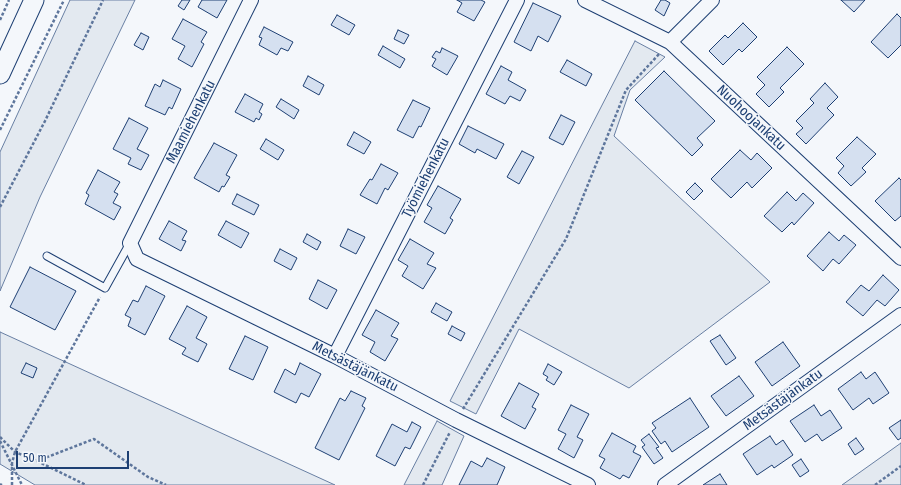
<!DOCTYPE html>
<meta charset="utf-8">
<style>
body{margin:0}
#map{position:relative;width:901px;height:485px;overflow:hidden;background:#f4f7fb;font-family:"Fira Sans Condensed",sans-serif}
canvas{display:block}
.scale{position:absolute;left:16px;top:451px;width:113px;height:18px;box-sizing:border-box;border:2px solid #1d3f73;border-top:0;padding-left:5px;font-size:12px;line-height:14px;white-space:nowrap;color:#1d3f73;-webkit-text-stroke:3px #f4f7fb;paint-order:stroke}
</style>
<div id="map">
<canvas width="901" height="485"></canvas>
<div class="scale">50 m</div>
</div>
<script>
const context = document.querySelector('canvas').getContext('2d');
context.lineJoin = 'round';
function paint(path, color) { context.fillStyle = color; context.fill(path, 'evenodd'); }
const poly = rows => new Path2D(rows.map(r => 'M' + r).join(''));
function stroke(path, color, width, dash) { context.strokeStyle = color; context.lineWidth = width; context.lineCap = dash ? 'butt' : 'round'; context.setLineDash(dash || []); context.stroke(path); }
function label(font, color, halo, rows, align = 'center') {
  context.font = font + ' "Fira Sans Condensed",sans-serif'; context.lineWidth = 3; context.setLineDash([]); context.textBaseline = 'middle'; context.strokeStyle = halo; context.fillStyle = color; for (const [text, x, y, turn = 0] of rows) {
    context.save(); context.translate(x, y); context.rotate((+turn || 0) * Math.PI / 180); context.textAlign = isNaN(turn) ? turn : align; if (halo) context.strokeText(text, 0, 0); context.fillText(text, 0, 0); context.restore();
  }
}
const green = poly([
 [70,0,135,0,40,197,0,291,0,152,70,0],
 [635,41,665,57,630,90,614,136,770,282,629,388,519,329,476,414,450,401,635,41],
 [0,332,335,485,35,485,0,464,0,332],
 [437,421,464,436,442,485,404,485,437,421],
 [901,443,901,485,842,485,901,443]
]);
paint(green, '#e3e9f0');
stroke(green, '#687fa3', 1);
const building = poly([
 [182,0,190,0,184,10,178,6,182,0],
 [202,0,227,0,217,18,198,7,202,0],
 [457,0,481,0,485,2,474,21,457,12,462,3,457,0],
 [661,0,665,0,670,3,664,16,655,10,661,0],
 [841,0,865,0,854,12,841,0],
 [533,3,561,16,548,42,538,36,531,51,514,42,533,3],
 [897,14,901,18,901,45,888,58,871,42,897,14],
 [337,15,355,25,349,35,331,25,337,15],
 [183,19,207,32,201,42,204,44,192,67,178,59,185,46,172,39,183,19],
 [743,23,757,37,742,52,739,49,723,65,709,51,725,35,728,38,743,23],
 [264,27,293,42,288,51,281,48,277,55,259,45,262,38,259,37,264,27],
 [398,30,409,35,404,44,394,39,398,30],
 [141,33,149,37,143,50,134,45,141,33],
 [383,46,405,59,400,68,378,55,383,46],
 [787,47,804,64,780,88,784,92,769,107,756,94,765,85,757,77,787,47],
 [442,48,458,56,447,75,432,66,436,59,432,57,436,51,440,53,442,48],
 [567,60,592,74,586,86,560,72,567,60],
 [501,66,512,72,508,80,526,90,520,101,510,96,505,104,486,94,501,66],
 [664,71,715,121,697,138,703,145,692,156,635,100,664,71],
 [308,76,324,85,319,95,303,86,308,76],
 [163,80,181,89,172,109,169,107,165,115,145,106,155,84,160,87,163,80],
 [825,83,838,97,827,108,834,115,806,144,796,134,803,128,796,121,814,103,810,99,825,83],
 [245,94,263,104,259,112,262,114,259,120,256,118,254,122,235,112,245,94],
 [281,99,299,110,294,119,276,107,281,99],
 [413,100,430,108,421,127,419,126,413,138,397,130,413,100],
 [561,115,575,122,563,145,549,138,561,115],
 [129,118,148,128,137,149,149,155,141,170,128,164,131,158,113,149,129,118],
 [468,126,504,144,496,159,477,149,475,153,459,144,468,126],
 [354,132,371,142,364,154,347,145,354,132],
 [857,137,876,154,862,168,866,172,851,186,838,173,844,166,836,158,857,137],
 [266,139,284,150,278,160,260,149,266,139],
 [214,143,237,155,226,175,230,177,224,187,222,186,219,192,194,178,214,143],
 [740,150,751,160,757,153,772,168,752,188,747,182,731,198,711,179,740,150],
 [522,151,534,157,519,184,507,177,522,151],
 [381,164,398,173,388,190,385,188,377,204,360,195,370,179,372,180,381,164],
 [98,170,120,182,114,192,118,194,113,203,121,207,114,220,85,204,89,195,86,193,98,170],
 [899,178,901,180,901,216,895,221,875,201,899,178],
 [695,183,703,191,694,200,686,192,695,183],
 [438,186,461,199,450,218,453,220,445,234,424,222,432,208,427,205,438,186],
 [787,192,796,201,803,193,814,203,794,225,792,222,782,232,764,216,787,192],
 [237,194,259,205,254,215,232,204,237,194],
 [169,221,187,231,182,240,186,241,181,251,159,239,169,221],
 [226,221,249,233,241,248,218,235,226,221],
 [348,229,365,237,356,254,340,246,348,229],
 [829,232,839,241,844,235,856,245,839,264,833,259,823,271,807,256,829,232],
 [307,234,321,242,317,250,303,242,307,234],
 [410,239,434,253,427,264,436,268,423,289,402,276,408,266,398,260,410,239],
 [280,249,297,258,291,270,274,261,280,249],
 [30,267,76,291,55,330,10,307,30,267],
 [883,275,899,290,885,306,877,300,863,316,846,302,861,285,869,291,883,275],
 [318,280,337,290,327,309,309,299,318,280],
 [146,286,165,296,145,335,128,326,131,318,125,315,133,300,138,302,146,286],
 [436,303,452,312,447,321,431,312,436,303],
 [187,306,207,317,196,338,207,344,198,362,182,354,186,348,169,339,187,306],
 [376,310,399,323,391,336,398,339,385,361,370,352,375,342,362,335,376,310],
 [452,326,465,333,461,341,448,334,452,326],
 [720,335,736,358,726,365,710,341,720,335],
 [245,336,268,347,253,380,229,369,245,336],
 [783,342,800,366,772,386,755,362,783,342],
 [26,363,37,368,33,378,21,373,26,363],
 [300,363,321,374,309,397,301,393,296,403,274,392,285,369,295,375,300,363],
 [548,364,562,372,554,385,546,380,548,377,543,374,548,364],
 [861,372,866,379,875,372,889,393,873,404,869,398,853,410,838,389,861,372],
 [739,376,754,396,726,416,711,396,739,376],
 [519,383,539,394,532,407,536,409,525,429,501,416,519,383],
 [351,391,366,398,362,406,365,408,339,460,315,448,340,398,345,401,351,391],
 [690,398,709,427,672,452,665,441,661,444,652,431,656,428,652,423,690,398],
 [571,405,589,414,577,437,583,440,574,458,558,449,566,434,558,430,571,405],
 [814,405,821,416,830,410,842,428,822,441,817,434,805,442,790,421,814,405],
 [901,420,901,438,898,440,889,428,901,420],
 [412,422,421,427,410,449,405,447,395,466,376,456,392,424,407,432,412,422],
 [612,433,636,446,633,452,641,456,629,478,623,475,620,479,600,468,605,459,599,456,612,433],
 [649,434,659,447,656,448,663,458,654,464,642,447,645,445,641,440,649,434],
 [770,436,776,445,783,440,793,455,774,468,772,465,757,475,743,454,770,436],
 [856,438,864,449,855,455,848,444,856,438],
 [487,458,505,467,497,485,459,485,471,461,482,467,487,458],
 [801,459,809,471,800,477,792,465,801,459],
 [720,474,727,485,703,485,720,474]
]);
paint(building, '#d5e0f0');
stroke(building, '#1d3f73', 1);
const lane = poly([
 [47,256,105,288,130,243]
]);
const street = poly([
 [251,0,130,243,137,259,335,356,456,420,588,485],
 [585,0,670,42,901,258],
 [670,42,712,0],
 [335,356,517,0],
 [665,485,901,315]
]);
const secondary = poly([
 [0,74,34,0]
]);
stroke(lane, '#1d3f73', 9);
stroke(street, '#1d3f73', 16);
stroke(secondary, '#1d3f73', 21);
stroke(poly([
 [0,20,9,0],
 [0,130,64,0],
 [0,207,45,121,103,0],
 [463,409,566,239,626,90,660,53],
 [0,437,15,452,37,461,94,439,148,477,166,485],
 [0,441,22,485],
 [37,461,86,485],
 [0,484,2,485],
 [12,485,12,463,15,452,100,297],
 [423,485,450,432],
 [875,485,901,466]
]), '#5e769c', 2.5, [3, 2]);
stroke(lane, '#f4f7fb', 7);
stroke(street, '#f4f7fb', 14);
stroke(secondary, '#f4f7fb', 19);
label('14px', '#1d3f73', '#f4f7fb', [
 ["Nuohoojankatu",751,118,43],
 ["Maamiehenkatu",191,122,-63],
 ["Työmiehenkatu",426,178,-63],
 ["Metsästäjänkatu",355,367,27],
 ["Metsästäjänkatu",783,400,-36]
]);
</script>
